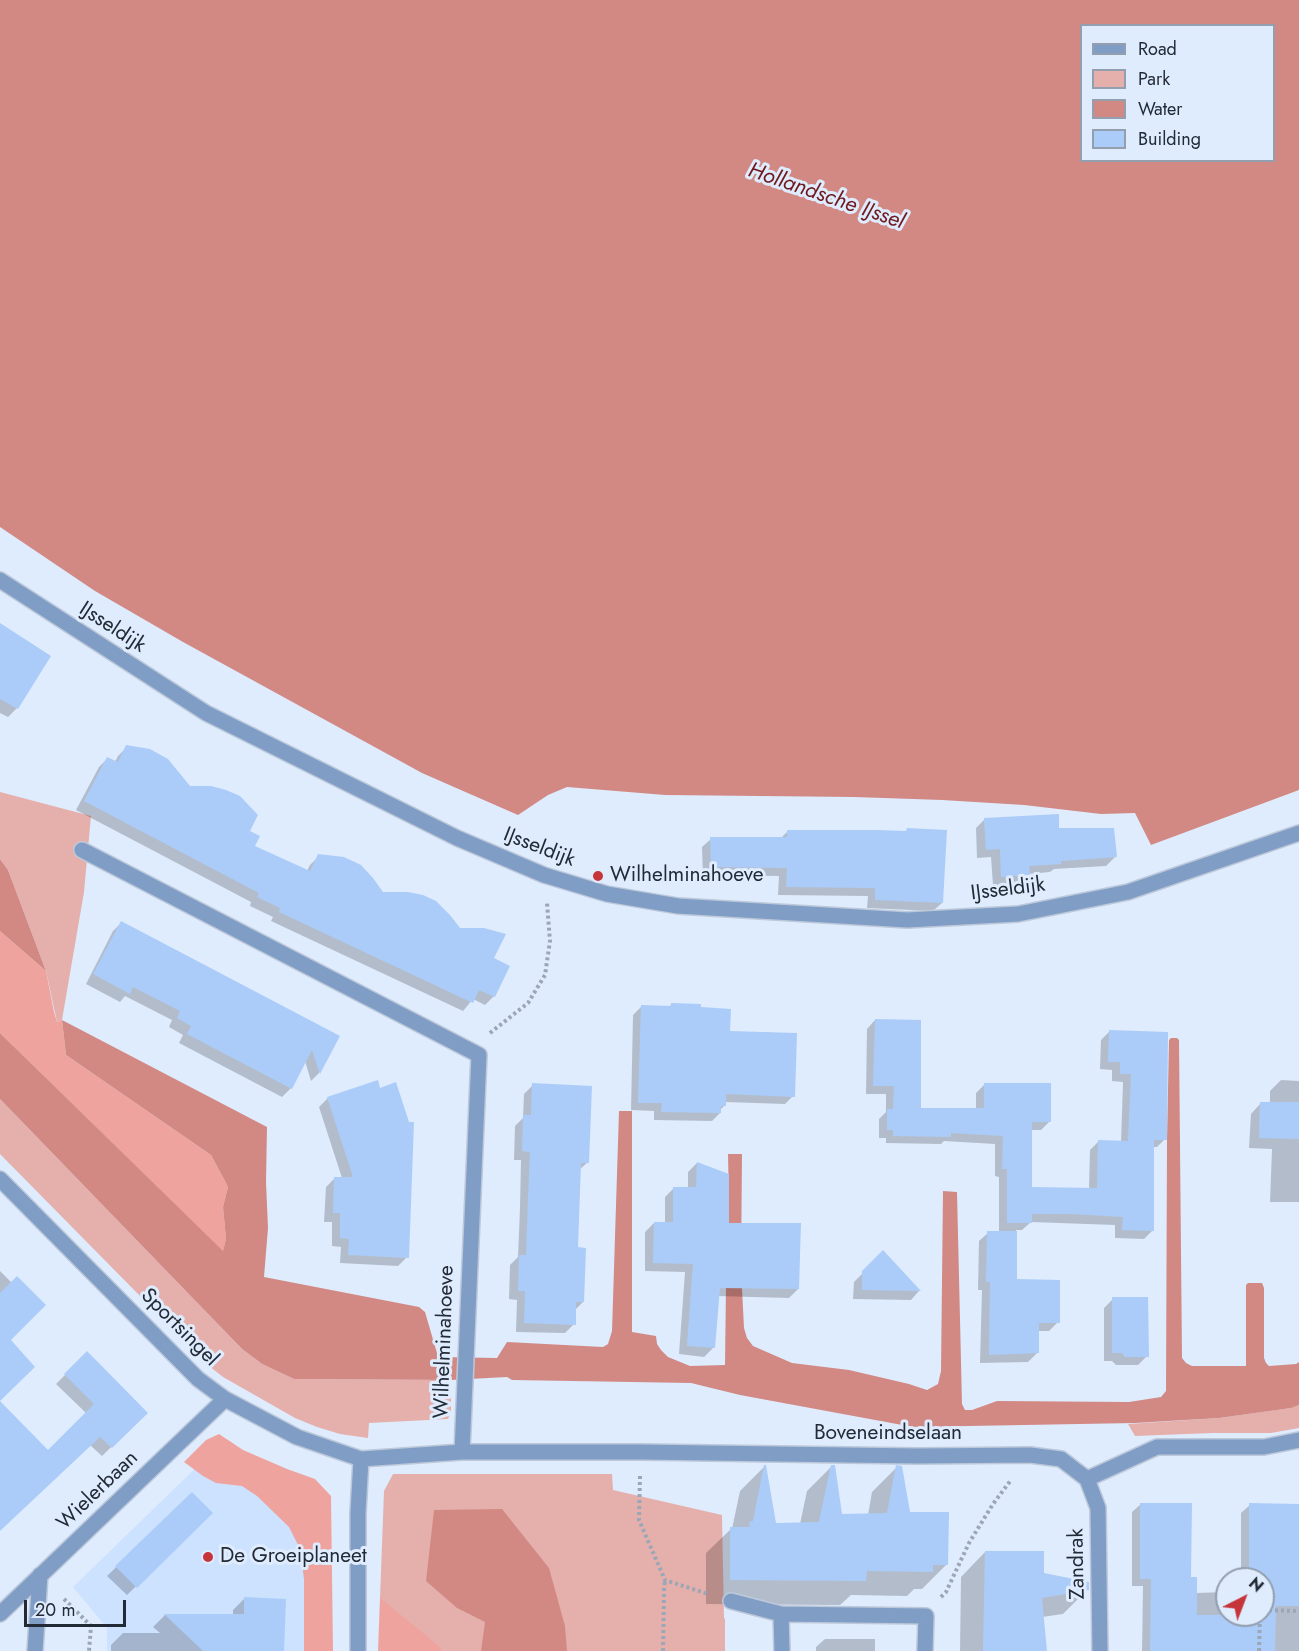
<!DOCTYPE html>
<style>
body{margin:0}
#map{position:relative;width:1299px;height:1651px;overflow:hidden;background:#dfecfe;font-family:Jost,sans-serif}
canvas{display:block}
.legend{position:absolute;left:1080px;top:24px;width:195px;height:138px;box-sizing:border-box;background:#dfecfe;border:2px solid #939eae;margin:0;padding:8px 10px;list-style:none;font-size:18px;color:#222a35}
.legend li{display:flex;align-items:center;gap:12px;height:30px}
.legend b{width:30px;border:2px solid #939eae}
.north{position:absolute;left:1215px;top:1567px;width:60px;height:60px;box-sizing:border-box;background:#dfecfe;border:2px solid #939eae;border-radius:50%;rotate:42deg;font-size:16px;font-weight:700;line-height:24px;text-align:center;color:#222a35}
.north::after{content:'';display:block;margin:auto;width:21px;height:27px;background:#c5353a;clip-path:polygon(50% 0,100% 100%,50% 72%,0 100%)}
.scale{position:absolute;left:24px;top:1600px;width:102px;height:27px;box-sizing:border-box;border:3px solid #222a35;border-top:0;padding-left:8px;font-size:18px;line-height:21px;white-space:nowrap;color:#222a35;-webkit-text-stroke:4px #dfecfe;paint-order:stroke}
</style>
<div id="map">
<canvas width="1299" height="1651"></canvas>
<ul class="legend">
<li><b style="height:8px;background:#809ec5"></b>Road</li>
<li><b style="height:16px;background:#e5b0ac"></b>Park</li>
<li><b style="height:16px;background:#d28984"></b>Water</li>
<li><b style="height:16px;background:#abccf8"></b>Building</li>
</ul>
<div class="north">N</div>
<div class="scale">20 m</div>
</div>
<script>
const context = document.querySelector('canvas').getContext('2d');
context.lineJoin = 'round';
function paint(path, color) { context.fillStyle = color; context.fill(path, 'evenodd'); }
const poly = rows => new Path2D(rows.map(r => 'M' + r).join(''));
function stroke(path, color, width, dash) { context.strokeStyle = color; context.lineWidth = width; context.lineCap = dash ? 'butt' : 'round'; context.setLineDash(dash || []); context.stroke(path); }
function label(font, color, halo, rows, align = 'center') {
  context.font = font + ' Jost,sans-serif'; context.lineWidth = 6; context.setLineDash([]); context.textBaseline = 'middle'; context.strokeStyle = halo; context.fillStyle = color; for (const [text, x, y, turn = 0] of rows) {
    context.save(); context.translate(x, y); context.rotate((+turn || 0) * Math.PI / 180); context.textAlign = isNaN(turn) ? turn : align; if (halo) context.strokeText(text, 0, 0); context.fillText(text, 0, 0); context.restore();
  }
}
paint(poly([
 [207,1457,313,1527,310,1651,107,1651,107,1628,73,1587]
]), '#cde2ff');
paint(poly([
 [0,792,91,816,84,892,62,1020,57,1022,46,971,8,870,0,859],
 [0,1099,242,1349,262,1364,294,1379,451,1380,451,1411,448,1419,369,1423,368,1438,340,1434,317,1427,295,1418,223,1377,209,1366,0,1154],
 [1299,1405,1299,1428,1271,1433,1213,1433,1135,1436,1128,1424,1219,1418,1290,1408],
 [393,1474,612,1474,613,1490,722,1515,724,1618,725,1619,725,1651,386,1651,380,1598,384,1491]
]), '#e5b0ac');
paint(poly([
 [0,931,46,971,54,1012,57,1022,62,1020,66,1055,211,1155,228,1187,223,1207,226,1239,223,1252,0,1033],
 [219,1434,243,1450,287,1469,315,1479,331,1496,333,1651,304,1651,304,1579,300,1549,289,1527,257,1496,242,1486,216,1483,203,1476,184,1462,206,1440],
 [380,1598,439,1646,442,1651,378,1651]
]), '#eea39e');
paint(poly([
 [0,0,1299,0,1299,790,1151,845,1135,813,1101,814,1024,805,942,800,854,797,665,795,567,787,548,795,518,815,422,773,183,642,95,591,0,527],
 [1082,26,1274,26,1274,160,1082,160],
 [0,859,8,870,46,971,0,931],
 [62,1020,267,1127,266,1182,268,1228,264,1277,419,1307,425,1312,437,1353,442,1357,497,1358,507,1342,603,1347,608,1344,612,1331,619,1111,632,1111,632,1332,656,1336,657,1344,661,1350,668,1357,690,1366,725,1365,727,1205,729,1204,728,1154,742,1154,741,1269,744,1328,747,1338,753,1346,792,1363,849,1370,909,1384,927,1390,938,1384,941,1371,943,1191,957,1192,962,1404,965,1410,972,1410,997,1401,1129,1402,1161,1397,1166,1391,1167,1140,1169,1040,1171,1038,1177,1038,1179,1040,1182,1358,1186,1363,1192,1366,1246,1366,1246,1285,1248,1283,1262,1283,1264,1288,1264,1358,1266,1363,1269,1366,1296,1364,1299,1362,1299,1405,1291,1408,1219,1418,1135,1423,913,1427,740,1395,691,1383,512,1380,507,1377,451,1380,294,1379,262,1364,242,1349,0,1099,0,1033,223,1251,226,1239,223,1207,228,1187,211,1155,66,1055],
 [502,1509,549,1568,565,1626,567,1651,481,1651,485,1622,457,1608,426,1581,434,1510]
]), '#d28984');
paint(poly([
 [0,625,49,656,17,708,8,717,0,713],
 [127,747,190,788,248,832,253,846,307,871,310,865,319,856,382,893,459,930,494,996,485,1005,473,999,463,1011,271,921,273,917,250,906,251,902,76,810,99,767,108,758,115,762,118,756],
 [985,819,1058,829,1115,857,1106,866,1054,869,1050,872,1028,874,1019,884,993,885,991,857,977,858,976,828],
 [787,832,942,903,933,911,867,908,868,896,778,895,779,876,703,875,702,847,711,839,781,838],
 [122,922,338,1036,319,1073,311,1081,305,1061,291,1088,282,1097,179,1043,183,1035,169,1027,172,1020,125,996,120,1002,86,984,113,931],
 [671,1005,700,1009,728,1033,793,1096,785,1104,725,1102,725,1105,720,1110,720,1113,712,1121,654,1120,654,1111,631,1110,633,1015,641,1007,668,1008],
 [875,1020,919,1110,976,1109,976,1093,985,1084,1050,1121,1041,1130,1031,1130,1031,1189,1089,1189,1090,1150,1098,1142,1121,1143,1123,1082,1112,1081,1112,1070,1100,1069,1101,1040,1109,1032,1165,1139,1157,1147,1152,1147,1153,1230,1144,1239,1115,1238,1115,1225,1031,1222,1022,1230,1016,1230,1016,1281,1058,1322,1049,1331,1038,1331,1037,1353,1028,1362,980,1363,982,1290,978,1290,979,1241,988,1233,999,1232,999,1177,995,1176,995,1144,944,1141,941,1144,886,1143,886,1138,879,1138,879,1119,886,1112,886,1094,866,1094,867,1029],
 [1281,1080,1299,1081,1299,1202,1270,1202,1272,1149,1249,1148,1251,1114,1261,1103,1270,1103,1270,1091],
 [533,1085,588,1162,579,1170,577,1249,583,1302,575,1310,574,1324,565,1333,516,1332,517,1300,509,1299,510,1265,518,1257,520,1208,521,1160,514,1160,515,1126,523,1118,524,1094],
 [328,1098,407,1257,398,1266,340,1263,341,1247,332,1246,332,1222,324,1222,326,1187,335,1178,342,1178,319,1107],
 [697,1163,727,1224,798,1289,789,1298,717,1296,713,1348,704,1357,679,1354,685,1272,645,1271,645,1232,654,1223,665,1223,665,1197,674,1188,688,1189,688,1172],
 [883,1253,919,1291,911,1300,853,1299,854,1282],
 [0,1271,12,1283,9,1340,0,1399],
 [1113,1299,1147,1356,1138,1365,1116,1365,1112,1361,1104,1361,1104,1308],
 [87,1353,146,1413,102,1456,90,1445,0,1529,0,1445,48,1452,86,1413,56,1384],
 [765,1466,775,1524,800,1524,807,1491,832,1466,841,1515,868,1515,872,1492,897,1467,909,1513,947,1564,922,1589,914,1589,907,1596,851,1595,840,1605,706,1604,706,1553,731,1529,732,1529,740,1491],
 [192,1494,211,1513,127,1595,107,1576],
 [1141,1504,1190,1578,1196,1593,1227,1592,1227,1615,1263,1615,1263,1579,1241,1579,1241,1513,1250,1505,1299,1505,1299,1651,1142,1651,1143,1586,1132,1586,1132,1512],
 [985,1552,1042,1574,1088,1589,1063,1614,1042,1617,1046,1651,960,1651,961,1577],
 [245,1598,283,1651,111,1651,111,1645,123,1633,160,1633,153,1627,165,1615,233,1615,233,1610],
 [825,1639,875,1639,875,1651,816,1651,816,1647]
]), '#0003');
paint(poly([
 [0,623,51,656,18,709,0,699],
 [126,745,150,749,168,759,190,786,211,786,226,790,240,796,258,815,250,831,260,836,255,846,310,871,318,854,344,857,361,865,373,878,383,892,408,892,423,895,436,901,450,915,460,928,484,928,506,934,494,958,510,966,495,997,479,990,473,1003,279,912,280,908,257,897,259,893,84,801,107,757,118,762],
 [1059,814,1059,828,1114,828,1117,857,1061,861,1061,864,1029,866,1030,875,1001,877,1000,849,986,850,984,818],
 [907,828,947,830,943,903,875,900,875,888,786,887,787,868,711,867,710,837,787,837,787,830,876,830,906,831],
 [121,921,340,1036,320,1074,312,1050,292,1089,187,1034,191,1026,177,1018,180,1011,133,987,130,994,93,974],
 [671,1003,701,1004,701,1007,731,1009,730,1031,797,1033,795,1097,726,1094,726,1106,721,1106,721,1113,661,1112,662,1103,638,1103,641,1005,671,1006],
 [875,1019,921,1020,921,1108,984,1108,984,1083,1051,1083,1051,1122,1032,1122,1032,1187,1097,1188,1098,1140,1128,1141,1131,1074,1120,1074,1120,1062,1108,1062,1109,1030,1168,1032,1167,1140,1154,1140,1154,1231,1122,1230,1123,1217,1072,1214,1032,1214,1032,1223,1007,1223,1007,1169,1002,1169,1003,1136,951,1133,951,1137,893,1136,893,1130,887,1130,887,1109,893,1109,894,1086,873,1086],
 [378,1080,380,1088,396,1082,409,1122,414,1122,409,1258,348,1255,349,1239,340,1238,340,1213,333,1213,334,1177,353,1177,327,1097],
 [532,1083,592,1086,589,1163,581,1163,578,1247,586,1248,584,1302,576,1302,576,1325,524,1323,525,1291,518,1291,519,1255,526,1255,528,1198,530,1152,522,1151,523,1115,531,1115],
 [1260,1102,1299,1102,1299,1139,1259,1138],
 [697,1162,729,1174,729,1223,801,1223,799,1289,720,1288,715,1348,687,1346,693,1264,653,1263,654,1222,673,1222,673,1187,696,1187],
 [987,1231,1017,1231,1017,1279,1060,1280,1060,1323,1039,1323,1039,1353,989,1355,990,1282,986,1282],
 [883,1250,921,1291,862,1290,862,1271],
 [17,1276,46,1305,11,1340,35,1367,0,1401,0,1293],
 [1112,1297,1148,1297,1149,1357,1125,1357,1122,1353,1112,1353],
 [87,1351,148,1413,112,1448,100,1437,0,1531,0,1401,48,1450,94,1404,64,1374],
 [764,1465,766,1465,776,1523,819,1522,831,1465,835,1465,842,1514,887,1513,896,1465,902,1466,910,1512,949,1512,948,1565,933,1565,933,1572,867,1571,866,1581,730,1580,730,1527,750,1527,749,1522,753,1521],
 [192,1492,213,1513,137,1588,115,1566],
 [1140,1503,1192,1503,1191,1577,1197,1577,1197,1615,1263,1615,1263,1579,1249,1579,1249,1503,1299,1504,1299,1606,1276,1606,1275,1651,1150,1651,1151,1579,1140,1579],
 [985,1551,1044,1551,1044,1573,1089,1582,1089,1590,1042,1598,1047,1651,983,1651],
 [244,1597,286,1599,284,1651,203,1651,164,1614,244,1614]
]), '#abccf8');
const minor = poly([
 [0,580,206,713,457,838,544,875,607,894,678,906,907,920,1018,914,1128,892,1299,833],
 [82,850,479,1055,462,1452],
 [0,1179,198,1379,225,1399,297,1437,361,1459,462,1452,641,1452,917,1456,1030,1455,1061,1459,1087,1479,1157,1447,1264,1447,1299,1440],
 [1087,1479,1098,1508,1100,1651],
 [731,1601,781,1614],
 [0,1614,225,1399],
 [35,1651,40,1575],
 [358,1651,358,1513,361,1459],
 [782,1651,781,1614,926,1616,925,1651]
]);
stroke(minor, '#bdc9da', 18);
stroke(poly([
 [490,1033,528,1003,545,975,550,941,547,903],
 [640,1476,639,1520,665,1580,708,1594],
 [941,1597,946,1592,969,1543,993,1504,1011,1480],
 [64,1599,91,1626,89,1651],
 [1263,1610,1299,1611],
 [663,1651,664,1590,665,1580],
 [1259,1651,1260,1615]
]), '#9ba6b6', 4, [3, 3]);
stroke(minor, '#809ec5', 15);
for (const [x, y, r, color] of [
 [598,876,6,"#c5353a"],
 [208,1557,6,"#c5353a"]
]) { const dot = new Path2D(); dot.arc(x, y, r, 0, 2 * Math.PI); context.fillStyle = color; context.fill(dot); stroke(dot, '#dfecfe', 2); }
label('21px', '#222a35', '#dfecfe', [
 ["IJsseldijk",112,628,33],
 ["IJsseldijk",539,848,21],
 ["IJsseldijk",1008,890,-7],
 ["Sportsingel",179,1328,45],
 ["Wilhelminahoeve",445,1342,-88],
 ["Boveneindselaan",888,1434],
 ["Wielerbaan",98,1491,-44],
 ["Zandrak",1078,1564,-91]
]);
label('21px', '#222a35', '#dfecfe', [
 ["Wilhelminahoeve",610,876],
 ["De Groeiplaneet",220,1557]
], 'left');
label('italic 22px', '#6f191c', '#dfecfe', [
 ["Hollandsche IJssel",826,197,19]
]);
</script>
